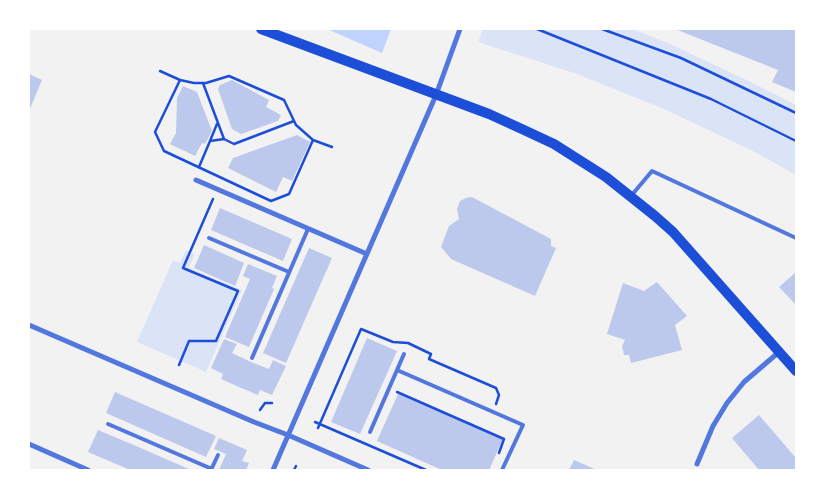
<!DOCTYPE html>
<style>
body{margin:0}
#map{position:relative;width:825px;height:499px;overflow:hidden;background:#f2f2f2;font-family:"Libre Baskerville",serif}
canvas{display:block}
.frame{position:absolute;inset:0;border:30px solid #fff;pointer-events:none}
</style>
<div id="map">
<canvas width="825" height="499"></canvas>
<div class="frame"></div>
</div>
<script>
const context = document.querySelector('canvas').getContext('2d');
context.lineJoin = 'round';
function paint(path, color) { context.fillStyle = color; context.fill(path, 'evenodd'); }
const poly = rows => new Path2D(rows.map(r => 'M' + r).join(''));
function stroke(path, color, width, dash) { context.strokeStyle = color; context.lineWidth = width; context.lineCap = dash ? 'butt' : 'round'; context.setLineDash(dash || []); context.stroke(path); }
paint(poly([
 [483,29,632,29,668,43,753,83,796,105,796,175,753,151,664,109,577,74,478,42],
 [186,250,195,254,189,268,242,290,206,372,137,342,173,260,180,263]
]), '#dbe4f7');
paint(poly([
 [327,29,391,29,382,53]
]), '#bfd3fe');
paint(poly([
 [675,29,796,29,796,92,772,82,778,70],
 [29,74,42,80,29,111],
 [232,80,269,100,266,107,281,115,278,121,241,134,232,129,218,89,220,85],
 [183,86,197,92,212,131,205,144,202,143,195,156,170,144,176,133,177,98],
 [297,135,310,142,292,181,283,177,276,192,228,168,233,158],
 [472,197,551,239,551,246,556,248,535,296,451,259,441,247,449,226,459,219,457,209,460,201,466,198],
 [220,208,292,239,283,261,211,230],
 [204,245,244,263,235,286,194,268],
 [309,248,332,258,286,363,263,353],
 [248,264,277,276,272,288,274,289,249,347,225,337,250,279,243,276],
 [796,272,796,305,779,287],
 [657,282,687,316,675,325,682,350,631,363,629,355,624,355,622,346,625,340,607,334,623,283,644,291],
 [367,338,397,351,360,434,331,422],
 [224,339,237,344,232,353,251,362,269,369,273,360,286,366,272,395,260,390,258,395,239,387,221,379,223,374,211,368],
 [115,392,216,436,206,457,106,413],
 [398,394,503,439,489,470,442,470,377,441],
 [759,415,796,458,796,470,759,470,732,438],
 [98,430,143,449,191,470,130,470,88,452],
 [219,438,247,450,242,461,249,463,246,470,219,470,226,454,214,449],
 [574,460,597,470,569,470]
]), '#bdc9ec');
stroke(poly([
 [537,29,711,99,796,141],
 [602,29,681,58,796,113],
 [160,71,180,80,155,132,164,151,271,201,289,194,313,140,296,125,284,100,229,76,206,83,194,83,180,80],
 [224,139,234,144,294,121],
 [313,140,332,147],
 [210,141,217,124],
 [199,167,210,141,224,139,203,83],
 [179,365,189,341,216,341,238,291,183,268,213,199],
 [397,392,504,439,499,453],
 [260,410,265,403,272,403],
 [315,422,426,470],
 [318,428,361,329,393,342,408,343,431,354,429,359,496,388,499,395,496,404],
 [294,470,296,466]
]), '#1d4ed8', 2.5);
stroke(poly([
 [631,196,652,171,796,238],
 [209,238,289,272],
 [252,358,308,229],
 [397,370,523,425,502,470],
 [108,424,212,469],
 [370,432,404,354],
 [211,470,218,455]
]), '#5277de', 4);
stroke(poly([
 [196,180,367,254],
 [29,325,254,422,288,435,368,470],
 [29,444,88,470],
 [697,464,713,426,727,403,744,382,779,352],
 [273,470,436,95,460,29]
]), '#5277de', 5);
stroke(poly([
 [261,29,489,114,524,130,554,144,606,177,655,216,673,232,796,371]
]), '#1d4ed8', 10);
</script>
